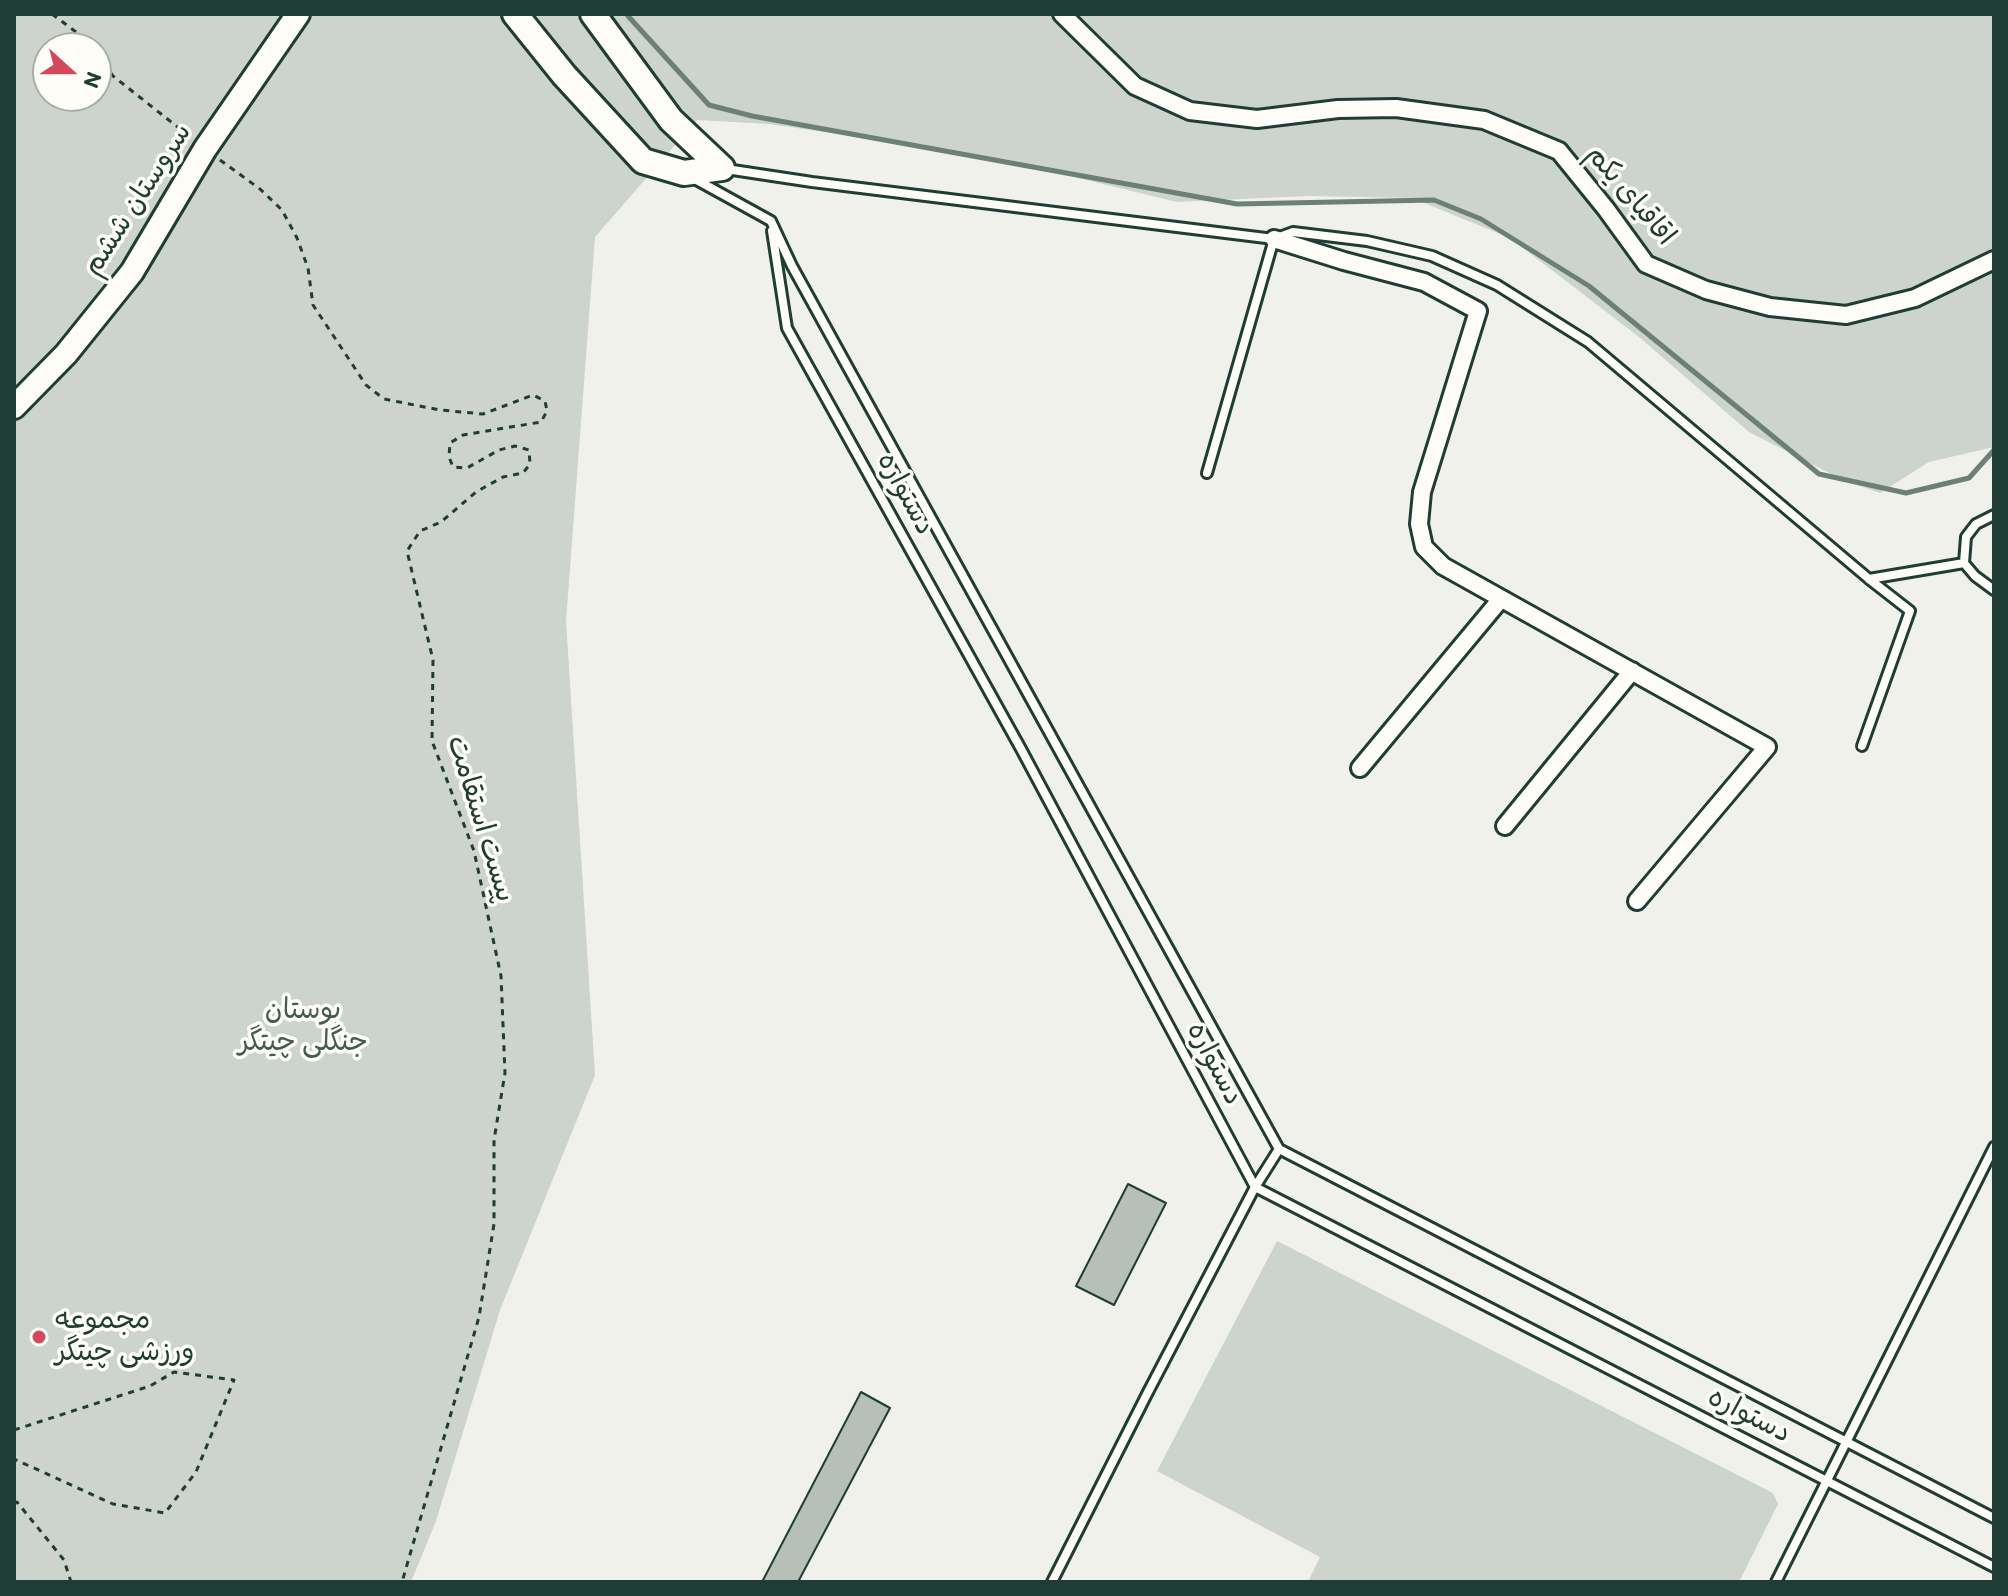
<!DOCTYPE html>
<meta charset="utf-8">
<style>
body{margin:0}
#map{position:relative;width:2008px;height:1596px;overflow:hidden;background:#f0f1eb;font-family:Itim,sans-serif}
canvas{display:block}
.frame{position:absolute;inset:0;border:16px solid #1f3d34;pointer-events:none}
.north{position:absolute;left:32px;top:32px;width:80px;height:80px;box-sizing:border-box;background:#fdfcf7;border:2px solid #a4b0a9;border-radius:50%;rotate:111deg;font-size:22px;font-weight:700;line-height:32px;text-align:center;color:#1f3d34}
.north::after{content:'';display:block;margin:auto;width:28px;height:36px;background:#d1495b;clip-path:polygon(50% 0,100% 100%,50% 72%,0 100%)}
</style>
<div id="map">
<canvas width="2008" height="1596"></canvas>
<div class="frame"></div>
<div class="north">N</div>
</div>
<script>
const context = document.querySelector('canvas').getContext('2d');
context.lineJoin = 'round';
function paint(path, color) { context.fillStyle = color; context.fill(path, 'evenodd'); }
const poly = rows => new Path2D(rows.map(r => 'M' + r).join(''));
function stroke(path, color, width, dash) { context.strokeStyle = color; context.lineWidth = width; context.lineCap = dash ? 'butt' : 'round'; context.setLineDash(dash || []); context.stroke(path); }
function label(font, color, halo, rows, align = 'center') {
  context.font = font + ' Itim,"Playpen Sans Arabic",sans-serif'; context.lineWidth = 7; context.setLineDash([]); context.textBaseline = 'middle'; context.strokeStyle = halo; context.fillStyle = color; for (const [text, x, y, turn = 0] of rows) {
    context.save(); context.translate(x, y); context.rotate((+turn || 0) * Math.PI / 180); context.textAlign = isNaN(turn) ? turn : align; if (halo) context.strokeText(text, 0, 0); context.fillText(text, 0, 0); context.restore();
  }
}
paint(poly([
 [14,14,1994,14,1994,447,1929,462,1880,493,1841,479,1749,432,1639,337,1510,238,1412,198,1307,196,1177,202,1062,174,920,146,769,124,697,120,595,237,566,621,595,1075,500,1310,436,1521,411,1582,14,1582],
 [48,48,96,48,96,96,48,96],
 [1277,1241,1773,1493,1778,1504,1739,1582,1308,1582,1320,1557,1157,1471]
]), '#cdd3cd');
stroke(poly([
 [628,16,709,105,752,116,1237,204,1434,200,1481,219,1589,286,1819,474,1906,493,1969,478,1994,450]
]), '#6c8077', 5);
const building = poly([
 [1128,1184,1166,1203,1114,1305,1076,1286,1128,1184],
 [861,1392,890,1408,798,1582,762,1582,861,1392]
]);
paint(building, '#b6bfb8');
stroke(building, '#1f3d34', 2);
const service = poly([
 [726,169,812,182,1274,239,1293,232,1367,241,1432,256,1497,285,1588,342,1869,579,1910,611,1862,746],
 [693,178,771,221,792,266,1279,1149,1994,1518],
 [772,231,787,328,1021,749,1255,1187,1994,1567],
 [1207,473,1274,239],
 [1964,563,1975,576,1994,590],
 [1869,579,1964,563,1966,537,1976,524,1994,515],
 [1052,1582,1147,1394,1255,1187,1279,1149],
 [1776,1582,1994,1147]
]);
const minor = poly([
 [1062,14,1135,86,1190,111,1257,119,1338,109,1396,108,1484,120,1559,151,1606,209,1646,264,1706,290,1770,307,1846,315,1915,298,1994,260],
 [1274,239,1344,261,1424,282,1478,311,1422,492,1419,524,1424,547,1443,566,1767,747,1637,901],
 [1360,768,1500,600],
 [1505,826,1632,671]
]);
const tertiary = poly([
 [14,407,66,354,132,272,205,149,298,14]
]);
const secondary = poly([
 [515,14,564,75,643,161,684,173,722,168],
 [593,14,671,120,722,168]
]);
stroke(service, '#1f3d34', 14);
stroke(minor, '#1f3d34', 22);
stroke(tertiary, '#1f3d34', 28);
stroke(secondary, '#1f3d34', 30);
stroke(poly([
 [52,14,84,38,92,48],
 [96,54,113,76,189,136],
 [220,160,260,189,282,210,297,238,308,268,313,305,366,385,384,399,440,410,483,414,533,395,545,401,547,411,541,422,463,435,450,443,449,457,453,467,467,468,499,450,515,446,529,450,530,464,523,473,503,477,476,492,441,522,420,531,407,551,433,660,432,741,474,851,501,976,505,1073,494,1140,494,1224,479,1317,402,1582],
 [14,1430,150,1386,174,1372,234,1380,196,1472,165,1513,113,1504,14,1459],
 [14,1504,17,1502,64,1560,71,1582]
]), '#1f3d34', 3, [6, 6]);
stroke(service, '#fdfcf7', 8);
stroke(minor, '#fdfcf7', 16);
stroke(tertiary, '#fdfcf7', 22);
stroke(secondary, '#fdfcf7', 24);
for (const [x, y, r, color] of [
 [39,1337,8,"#d1495b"]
]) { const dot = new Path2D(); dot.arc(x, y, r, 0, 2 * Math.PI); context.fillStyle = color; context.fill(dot); stroke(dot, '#fdfcf7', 3); }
label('28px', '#1f3d34', '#fdfcf7', [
 ["اقاقیای یکم",1630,196,50],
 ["سروستان ششم",138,200,-57],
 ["دستواره",905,494,61],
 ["پیست استقامت",480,819,73],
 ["دستواره",1214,1064,62],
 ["دستواره",1749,1416,27]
]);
label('28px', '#425b53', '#fdfcf7', [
 ["بوستان",303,1011],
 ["جنگلی چیتگر",303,1043]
]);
label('28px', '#1f3d34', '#fdfcf7', [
 ["مجموعه",55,1321],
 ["ورزشی چیتگر",55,1353]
], 'left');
</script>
